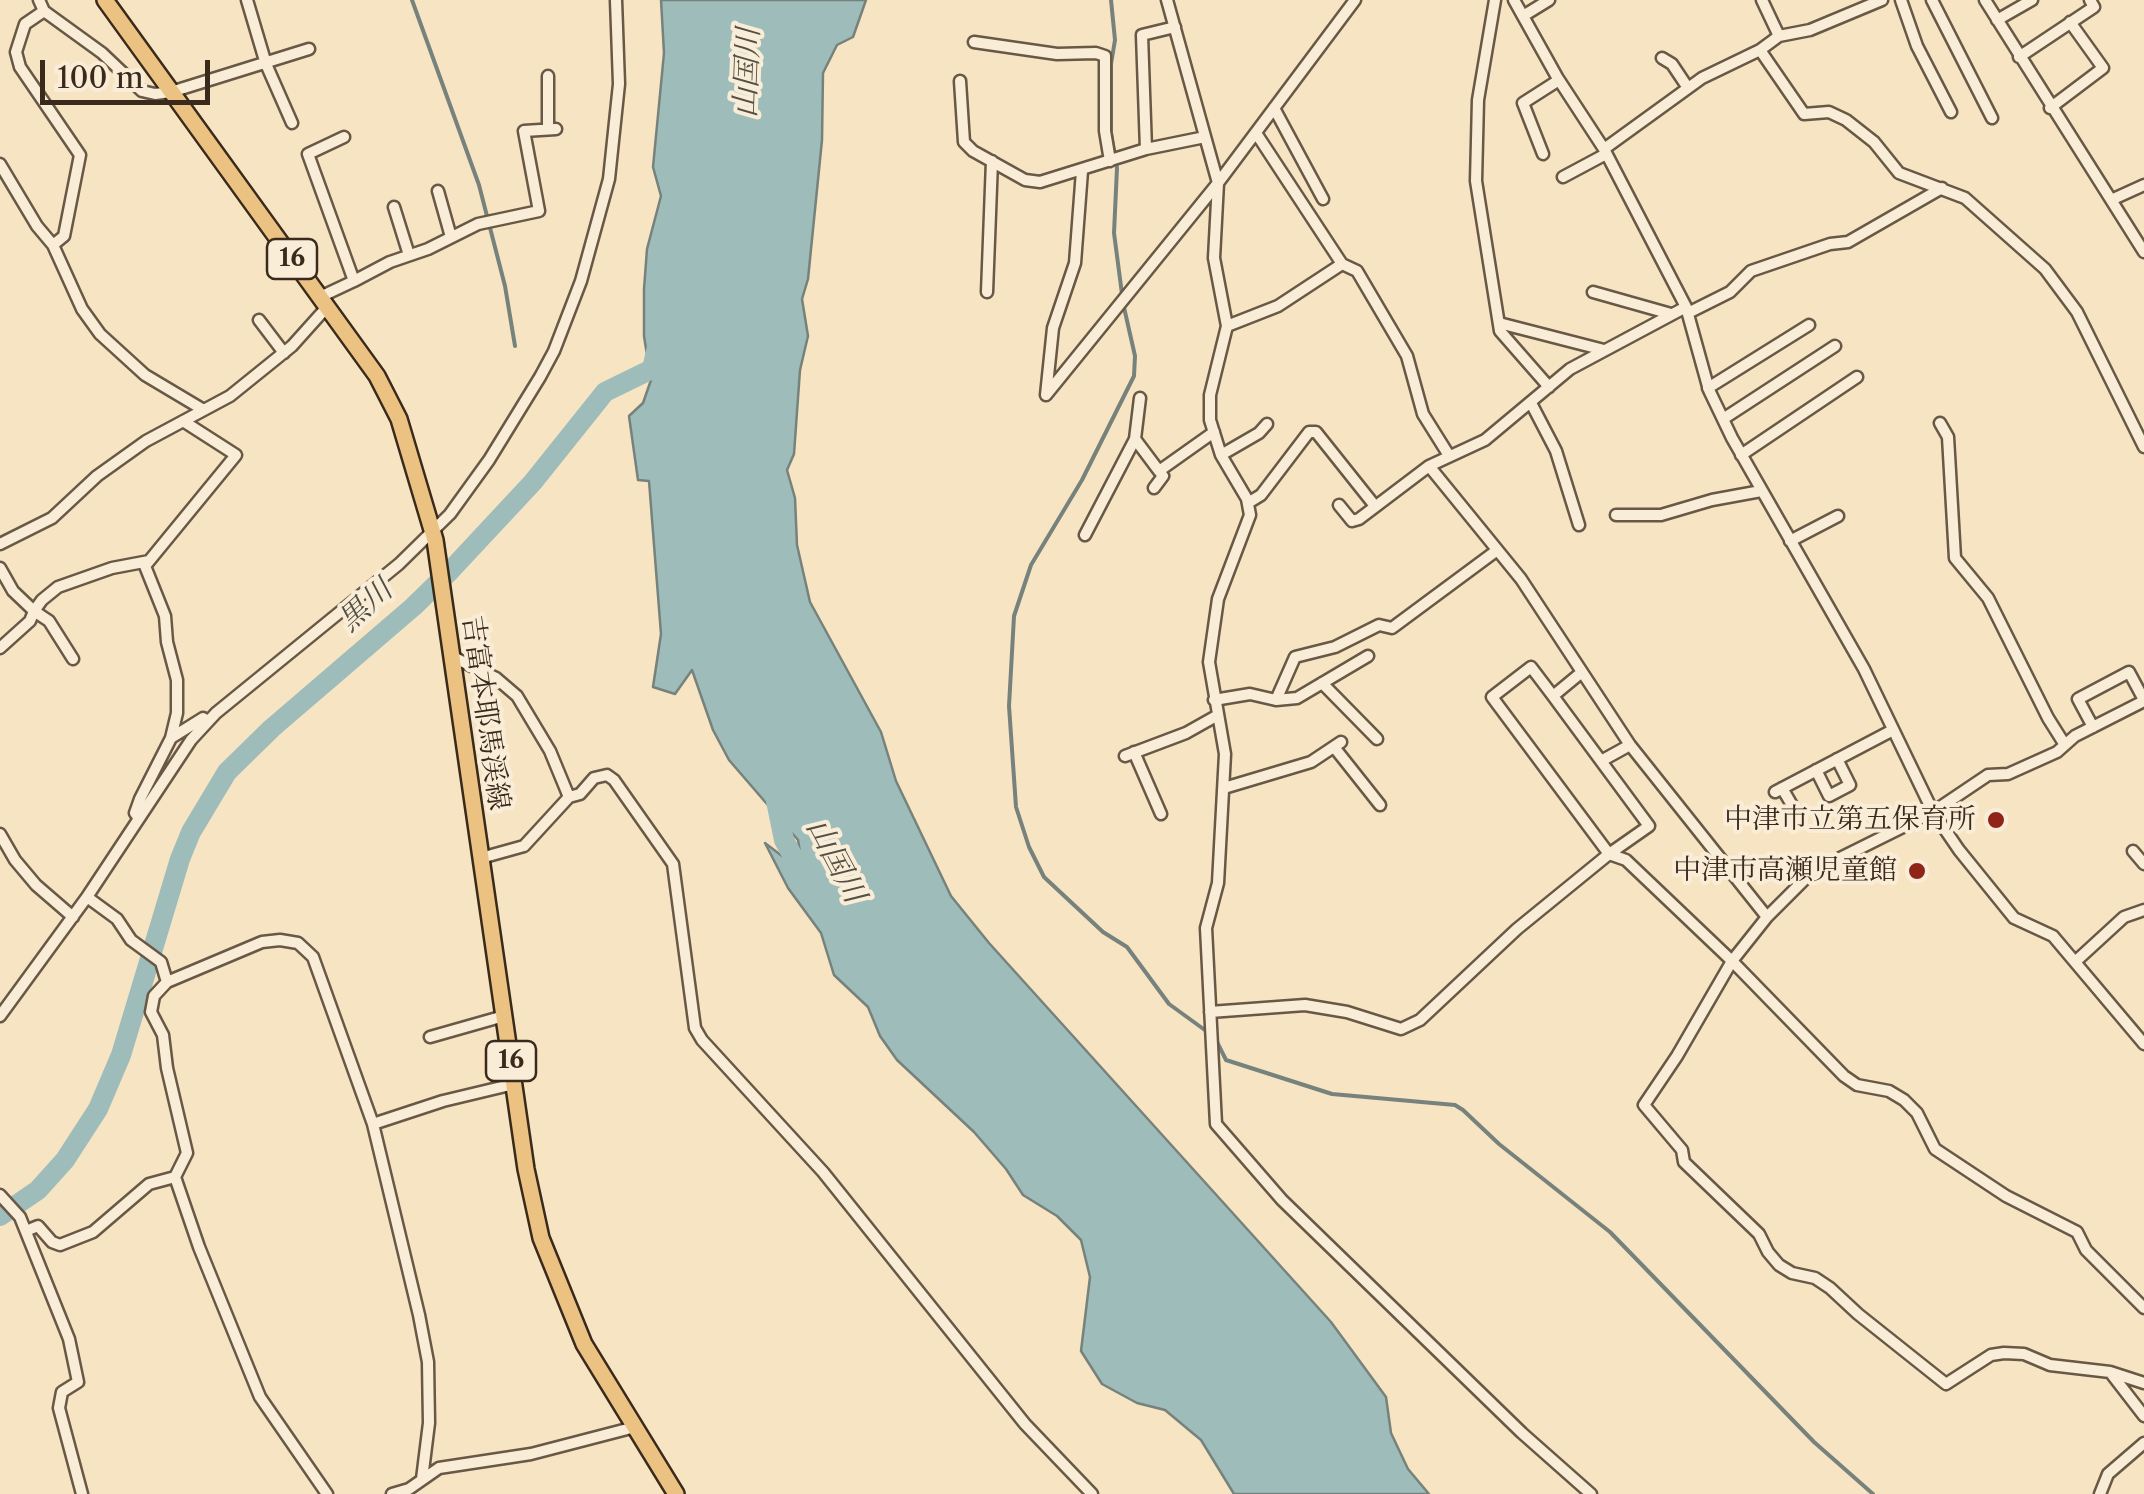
<!DOCTYPE html>
<meta charset="utf-8">
<style>
body{margin:0}
#map{position:relative;width:2144px;height:1494px;overflow:hidden;background:#f7e4c3;font-family:"Libre Caslon Text",serif}
canvas{display:block}
.scale{position:absolute;left:40px;top:60px;width:170px;height:45px;box-sizing:border-box;border:5px solid #392a1c;border-top:0;padding-left:12px;font-size:30px;line-height:35px;white-space:nowrap;color:#392a1c;-webkit-text-stroke:8px #faedd8;paint-order:stroke}
</style>
<div id="map">
<canvas width="2144" height="1494"></canvas>
<div class="scale">100 m</div>
</div>
<script>
const context = document.querySelector('canvas').getContext('2d');
context.lineJoin = 'round';
function paint(path, color) { context.fillStyle = color; context.fill(path, 'evenodd'); }
const poly = rows => new Path2D(rows.map(r => 'M' + r).join(''));
function stroke(path, color, width, dash) { context.strokeStyle = color; context.lineWidth = width; context.lineCap = dash ? 'butt' : 'round'; context.setLineDash(dash || []); context.stroke(path); }
function label(font, color, halo, rows, align = 'center') {
  context.font = font + ' "Libre Caslon Text","Noto Serif JP",serif'; context.lineWidth = 8; context.setLineDash([]); context.textBaseline = 'middle'; context.strokeStyle = halo; context.fillStyle = color; for (const [text, x, y, turn = 0] of rows) {
    context.save(); context.translate(x, y); context.rotate((+turn || 0) * Math.PI / 180); context.textAlign = isNaN(turn) ? turn : align; if (halo) context.strokeText(text, 0, 0); context.fillText(text, 0, 0); context.restore();
  }
}
const water = poly([
 [661,0,866,0,853,37,837,45,823,73,822,140,808,279,802,299,808,336,800,370,794,454,787,470,795,498,797,545,810,602,881,732,896,781,951,896,989,943,1331,1322,1386,1397,1391,1433,1408,1469,1429,1494,1234,1494,1201,1440,1165,1410,1137,1403,1102,1384,1081,1351,1090,1277,1081,1240,1057,1216,1023,1195,1006,1169,974,1132,897,1060,880,1036,868,1007,834,975,821,933,788,888,765,843,803,872,798,840,729,760,713,730,692,670,675,694,653,687,661,634,649,481,638,480,629,416,643,403,651,380,644,336,644,289,647,249,661,196,653,167,664,53,661,0]
]);
paint(water, '#9ebdba');
stroke(water, '#76827b', 2.5);
stroke(poly([
 [412,0,479,185,505,286,515,346],
 [1111,0,1115,40,1111,64,1111,133,1117,168,1114,233,1122,294],
 [1123,303,1135,356,1134,376,1082,480,1031,565,1014,616,1009,706,1016,807,1029,847,1044,877,1103,932,1127,947,1169,1004,1209,1033],
 [1216,1040,1226,1060,1332,1094,1455,1105,1463,1110,1499,1144,1610,1232,1814,1442,1873,1494]
]), '#76827b', 4);
stroke(poly([
 [775,796,784,840,811,890],
 [0,1216,38,1190,65,1160,98,1109,121,1055,180,859,191,832,227,772,272,728,413,607,450,571,533,482,605,392,652,369,657,347]
]), '#9ebdba', 20);
const minor = poly([
 [39,0,44,11,102,53,142,91,155,94,171,92,309,49],
 [247,0,266,64,292,123],
 [1167,0,1218,183,1214,258,1227,326,1210,395,1210,420,1221,455,1247,499,1250,515,1218,599,1209,662,1225,754,1218,883,1206,928,1216,1124,1282,1200,1522,1433,1591,1494],
 [1495,0,1478,100,1476,181,1500,331,1549,387],
 [1514,0,1557,77,1604,149,1686,307,1709,390,1732,438,1864,669,1933,812,1959,850,2014,918,2053,936,2144,1044],
 [1901,0,1917,46,1951,112],
 [1932,0,1992,118],
 [1985,0,2144,252],
 [44,11,25,24,16,52,20,67,80,155,64,236,53,245],
 [1523,16,1549,0],
 [1997,20,2032,0],
 [1779,36,1810,30,1882,0],
 [974,42,1057,54,1096,53,1105,56,1105,131,1110,161],
 [1760,50,1804,114,1829,112,1846,120,1874,142,1899,173,1965,198,2045,269,2077,312,2144,447],
 [2019,57,2094,7,2090,0],
 [1662,58,1672,64,1688,88],
 [960,81,964,142,973,151,1025,180,1040,182,1146,149,1205,137],
 [1274,108,1323,199],
 [2050,108,2103,68,2070,22],
 [548,129,548,76],
 [1146,149,1142,35,1175,27],
 [1604,149,1702,78,1760,50,1779,36,1762,0],
 [1543,154,1523,103,1559,80],
 [0,164,37,226,53,245,82,309,100,334,145,375,202,409],
 [1082,171,1075,263,1053,328,1046,395,1218,183,1355,0],
 [1563,177,1606,154],
 [438,191,451,237],
 [2111,200,2144,185],
 [394,207,409,255],
 [1342,264,1357,271,1407,356,1423,414,1448,454],
 [354,281,390,262,428,249,478,224,539,211,524,131,556,129],
 [987,292,992,161],
 [1593,292,1671,314],
 [320,297,354,281,308,154,344,137],
 [1686,307,1570,369,1485,440,1429,466,1521,579,1630,745,1767,917],
 [1688,313,1730,292,1751,271,1830,244,1848,242,1942,188],
 [259,320,284,353],
 [1499,323,1604,350],
 [1227,326,1278,306,1342,264,1256,133],
 [1708,388,1809,325],
 [1531,403,1556,451,1579,525],
 [1723,419,1835,346],
 [1940,423,1948,437,1955,558,1988,598,2048,718,2065,745],
 [1135,439,1140,398],
 [1221,455,1259,433,1267,424],
 [1741,455,1857,377],
 [1154,488,1163,476,1159,471],
 [1248,503,1261,495,1309,432,1316,432,1375,506],
 [1339,505,1352,521,1359,519,1429,466],
 [1616,515,1661,515,1712,500,1761,491],
 [1085,535,1135,439,1159,471,1214,432],
 [1790,541,1838,516],
 [0,544,52,518,97,476,146,441,230,396,292,346,327,307],
 [0,568,13,591,34,611,30,621,0,648],
 [451,656,496,678,517,696,550,751,569,797,524,846,481,858],
 [73,659,49,621,34,611,42,600,58,587,112,568,149,561],
 [1322,683,1377,739],
 [1553,696,1649,826,1609,854,1492,697,1531,667,1553,696,1582,672],
 [1214,700,1250,694,1276,700,1295,657,1335,647,1379,625,1392,628,1496,551],
 [1276,700,1297,698,1368,656],
 [2144,701,2075,736,2057,752,2008,774,1988,775,1933,812,1812,872,1767,917,1732,961,1677,1056,1644,1105,1682,1150,1684,1162,1759,1234,1768,1252,1779,1265,1792,1273,1815,1278,1830,1288,1858,1314,1946,1384,1991,1355,2004,1353,2024,1354,2050,1365,2110,1372,2144,1383],
 [2093,727,2078,699,2129,672,2144,700],
 [171,738,203,718,208,721],
 [1334,747,1380,805],
 [1134,752,1161,814],
 [1125,756,1186,733,1218,715],
 [1601,761,1630,745],
 [1816,770,1829,796,1850,785,1837,759],
 [1224,788,1311,762,1341,742],
 [1782,788,1796,812],
 [1775,792,1893,730],
 [569,797,580,794,594,778,607,775,614,780,673,864,695,1028,702,1040,823,1172,1025,1424,1092,1494],
 [138,817,135,813,140,799,171,738,177,713,177,680,167,642,165,616,145,566,236,455,183,421],
 [0,834,15,860,36,885,73,917],
 [2133,851,2144,864],
 [87,897,117,919,131,940,161,962,167,982,154,996,151,1012,163,1035,167,1068,187,1153,175,1177,199,1247,260,1397,327,1494],
 [2075,962,2124,917,2144,910],
 [167,982,262,942,280,940,298,943,313,957,373,1124,419,1315,428,1362,429,1423,422,1479],
 [1210,1012,1305,1005,1347,1012,1401,1029,1420,1020,1517,929,1609,854,1626,860,1732,961,1844,1076,1857,1085,1889,1091,1904,1100,1917,1113,1935,1149,2006,1196,2077,1232,2086,1250,2144,1308],
 [0,1016,87,897,191,740,216,713,399,564,450,514,489,460,540,377,554,351,581,281,609,179,619,84,616,0],
 [430,1037,504,1016],
 [373,1124,443,1101,514,1084],
 [0,1195,20,1217,69,1339,78,1382,62,1392,59,1408,82,1494],
 [26,1231,38,1226,52,1242,60,1245,93,1232,149,1184,175,1177],
 [2110,1372,2144,1416],
 [392,1494,409,1489,439,1468,531,1454,635,1427],
 [2100,1494,2108,1474,2144,1443]
]);
const primary = poly([
 [105,0,377,376,399,419,435,540,526,1169,541,1238,584,1344,676,1494]
]);
stroke(minor, '#685846', 15);
stroke(primary, '#392a1c', 20);
stroke(minor, '#faedd8', 10);
stroke(primary, '#ecc282', 15);
for (const [x, y, r, color] of [
 [1996,820,10,"#8f2418"],
 [1917,871,10,"#8f2418"]
]) { const dot = new Path2D(); dot.arc(x, y, r, 0, 2 * Math.PI); context.fillStyle = color; context.fill(dot); stroke(dot, '#faedd8', 4); }
for (const [x, y, w] of [
 [292,259,50],
 [511,1061,50]
]) { const box = new Path2D(); box.roundRect(x - w / 2, y - 20, w, 40, 8); context.fillStyle = '#faedd8'; context.fill(box); stroke(box, '#392a1c', 2.5); }
label('bold 25px', '#392a1c', null, [
 ["16",292,259],
 ["16",511,1061]
]);
label('28px', '#392a1c', '#faedd8', [
 ["吉富本耶馬渓線",485,713,82]
]);
label('28px', '#392a1c', '#faedd8', [
 ["中津市立第五保育所",1976,820],
 ["中津市高瀬児童館",1897,871]
], 'right');
label('italic 30px', '#524f44', '#faedd8', [
 ["山国川",748,73,-88],
 ["黒川",366,606,-42],
 ["山国川",835,861,62]
]);
</script>
